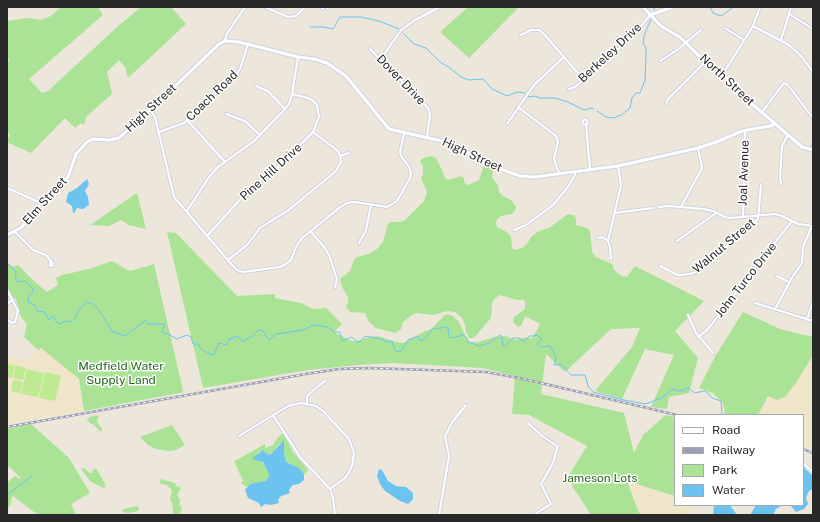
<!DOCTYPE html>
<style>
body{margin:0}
#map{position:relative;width:820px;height:522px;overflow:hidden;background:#ece6db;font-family:"Public Sans",sans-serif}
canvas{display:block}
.frame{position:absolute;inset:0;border:8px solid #292929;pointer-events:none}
.legend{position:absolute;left:674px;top:414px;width:130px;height:92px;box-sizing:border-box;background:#fff;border:1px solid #a9a9a9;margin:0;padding:5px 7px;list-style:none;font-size:12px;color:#292929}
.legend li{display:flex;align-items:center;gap:8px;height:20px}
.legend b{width:20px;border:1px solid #a9a9a9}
</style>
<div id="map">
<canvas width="820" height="522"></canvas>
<div class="frame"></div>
<ul class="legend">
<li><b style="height:5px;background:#fff"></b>Road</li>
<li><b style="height:5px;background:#9d9fb4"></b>Railway</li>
<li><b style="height:11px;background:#abe396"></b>Park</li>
<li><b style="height:11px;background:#6cc3ef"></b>Water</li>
</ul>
</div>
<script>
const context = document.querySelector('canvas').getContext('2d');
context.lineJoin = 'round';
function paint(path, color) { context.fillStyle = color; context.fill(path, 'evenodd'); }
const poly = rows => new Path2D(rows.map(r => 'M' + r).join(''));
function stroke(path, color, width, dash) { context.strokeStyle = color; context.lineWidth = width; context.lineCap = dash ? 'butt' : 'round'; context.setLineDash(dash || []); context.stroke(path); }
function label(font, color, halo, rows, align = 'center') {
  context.font = font + ' "Public Sans",sans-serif'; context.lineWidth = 3; context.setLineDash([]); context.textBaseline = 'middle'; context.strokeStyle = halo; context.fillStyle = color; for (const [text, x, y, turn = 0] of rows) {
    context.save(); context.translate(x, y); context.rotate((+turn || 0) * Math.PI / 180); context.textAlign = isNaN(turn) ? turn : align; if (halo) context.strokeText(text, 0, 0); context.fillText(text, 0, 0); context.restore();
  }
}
paint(poly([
 [41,348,79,379,84,411,7,423,7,354,28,360],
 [813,355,813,450,803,445,803,415,758,415,768,396,798,380],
 [630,482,675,496,675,505,691,505,692,515,641,515,638,511,628,483]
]), '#eee5ca');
paint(poly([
 [61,7,98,7,103,15,29,79,42,93,48,91,116,28,141,7,171,7,186,24,128,78,125,67,119,60,107,72,112,94,86,117,84,125,81,123,75,128,65,118,31,153,7,142,10,134,7,132,7,62,10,60,7,57,7,21,27,18,41,20,51,16],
 [468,7,519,7,469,58,440,32],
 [431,156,436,158,443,172,445,178,448,180,461,176,463,177,465,183,468,185,479,180,484,165,494,169,492,176,494,180,498,185,499,192,503,196,511,200,516,207,515,211,511,214,501,216,497,219,496,223,497,227,505,231,511,236,512,248,515,250,522,248,526,245,532,236,539,231,549,228,568,214,574,215,576,219,576,225,587,228,590,231,592,252,596,257,612,264,614,266,613,268,616,272,622,276,627,277,635,266,704,301,675,331,698,358,689,393,669,397,667,409,651,407,674,355,645,349,622,399,595,391,632,347,640,328,611,329,565,372,546,354,541,394,624,413,634,453,643,435,666,415,675,417,675,496,630,482,628,484,638,511,641,515,591,515,567,478,587,446,529,415,512,414,515,376,482,368,393,363,358,365,308,370,203,388,167,232,176,233,237,296,275,294,275,298,301,303,313,309,326,308,342,324,334,332,351,341,356,341,370,337,378,336,396,342,404,343,425,331,430,330,446,314,453,316,459,322,468,342,479,342,494,337,506,336,515,340,528,337,532,339,540,324,527,317,525,317,521,326,518,327,513,322,514,317,525,309,525,302,524,300,517,300,500,295,494,299,492,304,491,318,474,338,469,338,466,332,465,325,462,318,455,312,448,311,433,315,417,313,412,315,403,322,401,329,395,333,376,328,369,322,365,313,350,312,346,307,348,302,348,297,342,287,340,280,341,278,350,271,355,258,371,253,377,249,383,242,388,224,391,222,398,222,404,221,424,201,427,192,421,178,423,174,423,166,420,161,423,158],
 [137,193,146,229,129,225,121,220,109,226,90,225],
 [112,261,130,271,154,264,183,391,184,392,84,411,79,379,41,348,38,350,24,337,27,324,21,317,16,299,12,297,10,292,7,290,7,263,13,267,18,265,35,282,47,292,58,285,56,278,62,275,89,269],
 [743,312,780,329,813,337,813,355,798,380,785,397,777,400,768,396,758,415,725,415,723,403,713,393,699,388,716,355],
 [99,415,97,422,102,429,101,432,93,424,91,424,87,420,89,417],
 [31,424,69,458,90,493,71,504,76,515,38,515,13,496,12,497,10,506,7,509,7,486,9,481,15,476,20,479,21,478,7,465,7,429],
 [172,425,185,445,176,450,168,451,156,449,148,445,140,437],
 [283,433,293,452,308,470,304,475,302,471,286,462,284,457,284,443,279,444,275,450,269,455,263,450,258,453,260,461,264,464,269,474,270,477,266,482,250,484,247,487,241,483,243,481,234,461,242,457,265,444,265,448,273,445,278,437],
 [84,468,90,473,92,473,93,470,96,468,105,484,106,487,103,488,90,481,82,470,81,469],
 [161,479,175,483,176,486,181,488,177,495,180,500,179,505,182,507,180,515,172,515,173,512,172,502,170,500,172,490,166,485,159,483],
 [137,506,139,509,138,511,128,513,123,512,122,510,124,509]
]), '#abe396');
paint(poly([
 [7,364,15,366,12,378,7,377],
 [16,366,26,368,23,380,13,378],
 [27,369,44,373,38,397,21,394],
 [45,372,61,376,55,401,39,398],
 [13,380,23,382,20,393,11,391]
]), '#beeb92');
paint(poly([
 [87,179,89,184,85,191,88,197,89,205,83,209,77,208,75,212,73,213,72,206,66,202,68,193,77,188],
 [284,440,284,453,286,462,299,468,304,474,304,480,299,484,293,485,291,487,289,490,290,493,281,496,278,500,279,503,271,505,265,504,261,507,259,503,248,498,245,490,250,484,266,481,269,477,269,474,263,462,252,459,263,450,269,455,271,454],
 [803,467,813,476,813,489,809,491,806,498,808,504,804,509,796,512,790,505,803,505],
 [379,469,382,470,388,481,396,486,406,487,413,493,413,499,408,504,400,501,385,491,380,484,377,476],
 [714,505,730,505,737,515,713,515],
 [756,505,782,505,776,509,773,515,750,515]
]), '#6cc3ef');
stroke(poly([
 [654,7,654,10],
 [710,7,713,13,721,16,734,7],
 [310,27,323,27,333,29,340,17,361,17,379,21,399,29],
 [403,33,414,44,426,48,440,62,450,68,461,77,469,80,483,79,492,89,507,96,517,92,525,93],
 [528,97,535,96,540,98,555,98,568,102,584,110,592,108,594,109],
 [597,111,606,117,614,118,621,115,630,108,632,98,636,93,640,93,645,80,646,55,646,48,643,43,644,36,651,19],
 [7,263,14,269,16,274,15,277,18,282,25,281,33,289,33,292,29,296,28,302,34,305,37,311,45,312,49,320,53,316,57,323,60,324,65,321,71,322,75,318,79,310,87,302,93,304,98,309,112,331,125,336,146,320,148,324,163,324,165,325,161,332,168,334,177,339,187,335,191,337,193,344,198,344,200,348,208,353,214,355,219,343,227,345,229,339,238,336,242,341,244,341,246,339,252,337,257,331,260,330,263,331,268,339,270,339,276,334,303,330,313,325,328,327,334,332,340,332,342,341,352,337,357,342,360,342,365,336,381,339,387,342,392,341,395,350,397,352,401,351,408,340,418,336,420,340,422,341,433,329,446,327,448,328,449,336,451,338,464,335,467,338,467,341,479,346,489,343,500,335,502,338,503,345,505,346,513,338,518,338,524,341,530,336,534,336,537,335,542,339,537,344,540,347,550,346,556,357,554,365,561,364,571,375,585,375,588,386,593,392,624,400,646,404,663,397,672,389,681,391,688,388,695,393,703,391,706,391,712,398,721,401,722,415],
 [7,495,32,476]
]), '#6cc3ef', 1);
const minor = poly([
 [265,7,288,17,296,16,305,7],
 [321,7,323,9],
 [789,14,791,7],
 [753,26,789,45,802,57,813,72],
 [725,28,744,40],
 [521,35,531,30,539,30,543,33,583,79],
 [781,40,789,14,813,29],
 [225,41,226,35,245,7],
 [370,49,428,108,430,114,427,137],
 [381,59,401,30,415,20,440,7],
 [660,61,677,50,701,30],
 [723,74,753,26,760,7],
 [256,86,268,91,285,109],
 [569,89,575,87,632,37,650,15],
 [666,104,668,99,706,61],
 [518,107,556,136,558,142,554,158,557,169,560,173],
 [150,110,155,117,174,197,232,265,237,270,243,272,280,267,286,264,291,260,296,247,301,239,339,208,347,203,355,202,387,207,397,201,410,178,411,173,409,167,401,156,400,152,404,133],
 [762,112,784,83,788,85,813,118],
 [226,114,245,121,260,135],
 '582.5 122a2.5 2.5 0 1 1 5 0a2.5 2.5 0 1 1-5 0Z',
 [187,120,225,162],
 [507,124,534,85,564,57],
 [586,124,590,170],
 [159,132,184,123,235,76,240,69,248,44],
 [813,150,813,145],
 [340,156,349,153],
 [781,183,780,177,782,146,788,135],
 [7,188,41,203],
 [659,207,668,206,704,209,713,211,725,217,730,218,775,214,782,216,798,224,813,226],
 [681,207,702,168,698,148],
 [187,211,209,177,218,167,254,141,285,109,289,104,292,94,298,57],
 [615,213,653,208],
 [743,217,745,130],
 [514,230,526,225,553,205,568,187,575,175,575,172],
 [14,231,33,250,46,255,52,262,53,265,51,266,50,266,50,261],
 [311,232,325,248,329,255,337,279,335,287],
 [207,236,246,193,256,183,274,171,313,132,319,117,317,105,312,100,308,98,292,94],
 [597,238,602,237,608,241],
 [677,241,716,213],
 [359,243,366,230,371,205],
 [611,259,610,247,608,241,621,185,618,166],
 [228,260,247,245,260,228,290,209,336,171,338,167,341,162,340,156,338,151,313,132],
 [660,266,678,275,682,275,694,273,700,269,758,219,761,185],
 [777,276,789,282],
 [7,290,18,311,15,322,12,323,7,319],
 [755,303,813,321],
 [7,304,12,300],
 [775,309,793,276,802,263,803,247,812,226],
 [688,315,696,333,713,353],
 [807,320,813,301],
 [698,337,706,331,712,324,746,279,792,221],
 [307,404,307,397,310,393,326,380],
 [273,415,300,457,330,489,333,498,335,515],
 [528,423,542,436,557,446,557,449,553,463,541,484,551,504,538,512,535,515],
 [239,436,288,406,301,403,316,406,323,411,349,439,354,453,352,466,348,474,345,478,330,489],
 [803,463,813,472],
 [439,515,449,456,445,436,453,421,466,405]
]);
const tertiary = poly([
 [643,7,661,26,681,38,698,55,723,74,737,91,794,140,802,147,813,150],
 [650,15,673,7],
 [7,235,22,227,41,203,63,183,68,177,76,154,87,142,93,139,109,140,119,138,168,93,219,44,225,41,239,42,298,57,314,59,327,63,346,76,389,129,446,142,473,155,495,167,520,176,534,177,618,166,698,148,719,141,742,131,770,126,775,124]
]);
stroke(minor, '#d0d2e2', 4);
stroke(tertiary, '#d0d2e2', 5);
stroke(minor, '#fff', 2);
stroke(tertiary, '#fff', 3);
const rail = poly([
 [7,427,306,374,339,369,369,368,486,372,524,379,677,415],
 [803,449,813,453]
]);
stroke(rail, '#9d9fb4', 2.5);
stroke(rail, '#fff', 1, [3]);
label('12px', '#292929', '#fff', [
 ["Berkeley Drive",610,53,-43],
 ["Dover Drive",401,80,46],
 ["North Street",727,80,43],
 ["Coach Road",212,96,-44],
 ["High Street",151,108,-43],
 ["High Street",472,155,25],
 ["Pine Hill Drive",271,172,-42],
 ["Joal Avenue",744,173,-88],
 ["Elm Street",45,201,-48],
 ["Walnut Street",724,246,-40],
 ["John Turco Drive",746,280,-52]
]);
label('12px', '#236619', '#fff', [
 ["Medfield Water",121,366],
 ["Supply Land",121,380],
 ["Jameson Lots",600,478]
]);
</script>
